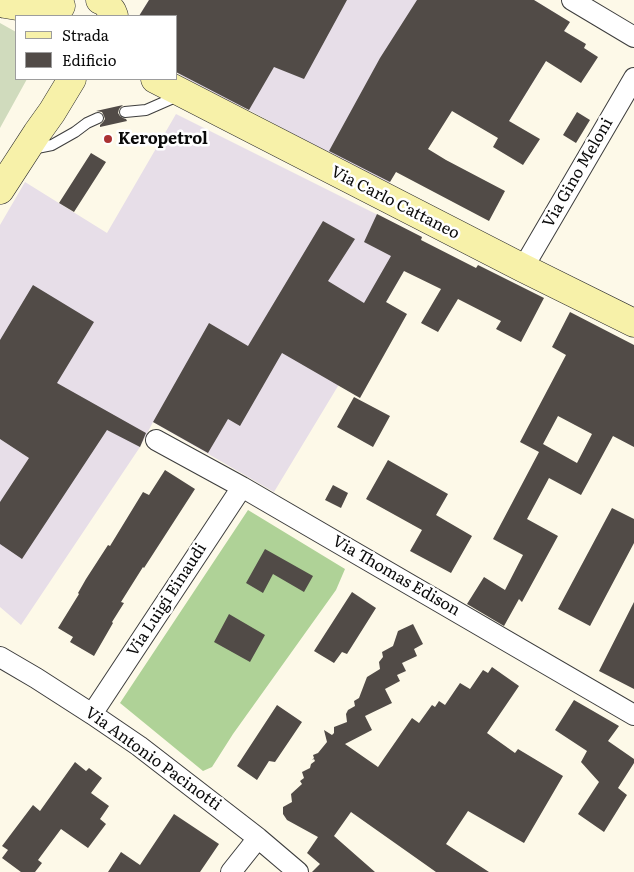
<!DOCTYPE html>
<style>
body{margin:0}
#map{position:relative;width:634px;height:872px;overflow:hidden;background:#fdf9e8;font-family:Literata,serif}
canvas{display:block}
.legend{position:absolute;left:15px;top:15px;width:162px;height:65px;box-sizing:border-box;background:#fff;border:1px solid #9d9d9d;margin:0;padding:6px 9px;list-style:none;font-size:15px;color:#0a0a0a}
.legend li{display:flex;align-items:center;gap:10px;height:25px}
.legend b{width:25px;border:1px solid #9d9d9d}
</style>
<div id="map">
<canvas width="634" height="872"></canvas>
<ul class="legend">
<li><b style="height:6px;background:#f7f1a9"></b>Strada</li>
<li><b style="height:14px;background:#514b47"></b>Edificio</li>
</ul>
</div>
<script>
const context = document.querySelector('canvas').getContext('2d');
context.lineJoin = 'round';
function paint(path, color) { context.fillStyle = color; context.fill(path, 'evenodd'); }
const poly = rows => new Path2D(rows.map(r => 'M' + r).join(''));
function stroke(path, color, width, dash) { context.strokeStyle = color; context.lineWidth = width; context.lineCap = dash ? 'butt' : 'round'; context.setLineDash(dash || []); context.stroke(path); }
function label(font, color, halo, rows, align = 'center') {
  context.font = font + ' Literata,serif'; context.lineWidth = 5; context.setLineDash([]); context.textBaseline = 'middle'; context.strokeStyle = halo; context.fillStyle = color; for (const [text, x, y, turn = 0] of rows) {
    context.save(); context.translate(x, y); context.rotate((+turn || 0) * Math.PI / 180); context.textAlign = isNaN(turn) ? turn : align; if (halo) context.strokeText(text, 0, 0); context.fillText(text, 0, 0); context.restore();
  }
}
paint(poly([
 [149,0,534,0,570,22,509,121,444,93,388,185,249,110,213,94,189,81,176,72,176,16,139,16],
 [176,114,422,237,408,264,338,386,274,492,153,422,140,447,21,625,0,607,0,225,25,182,107,233]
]), '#e7dee8');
paint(poly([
 [248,510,345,569,336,590,233,734,212,767,203,771,120,703]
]), '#afd297');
paint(poly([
 [0,23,16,32,16,79,27,79,0,128]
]), '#d0dbbd');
paint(poly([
 [149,0,347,0,304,79,274,67,249,110,176,72,176,16,139,16],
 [417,0,534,0,570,22,564,31,586,44,584,48,598,57,581,83,546,61,509,121,540,139,523,165,493,147,498,138,452,111,428,149,446,160,505,191,489,221,396,172,390,182,329,151,380,58],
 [123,105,119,109,118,113,120,116,123,118,126,119,127,121,100,127,100,125,103,122,105,119,104,116,102,112,96,111],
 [577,112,590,120,576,143,563,135],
 [91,153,106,162,74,212,59,203],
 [377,214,422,237,421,240,476,268,478,265,544,298,521,342,496,329,501,321,458,299,438,332,421,323,441,289,404,271,386,302,407,314,360,398,282,353,240,426,228,419,208,453,153,422,209,323,248,346,323,221,355,239,328,281,364,303,391,256,364,242],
 [33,285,94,322,57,383,146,433,140,447,107,430,22,559,0,544,0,502,29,458,0,439,0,340],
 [570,312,634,345,634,447,613,436,581,495,549,478,527,519,558,536,522,602,519,599,504,626,467,604,484,577,505,590,523,555,493,539,539,452,520,442,566,355,552,347],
 [558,416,592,434,577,463,543,444],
 [354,397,390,416,373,447,337,427],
 [388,460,448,494,436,515,472,536,451,573,410,551,422,530,366,499],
 [165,470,195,489,144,568,143,567,121,602,124,603,112,622,113,623,94,656,70,642,73,637,58,628,79,594,78,593,86,579,108,545,110,546,143,492,149,495],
 [333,485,348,493,341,508,325,500],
 [612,508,634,519,634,543,590,626,558,609],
 [265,549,313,576,304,592,273,574,263,593,246,583],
 [352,592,376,608,347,654,342,652,334,663,314,651],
 [634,602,634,689,599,671],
 [229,614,265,635,250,662,214,642],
 [413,624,423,644,414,649,417,656,402,663,406,671,397,675,400,681,385,689,392,703,365,716,372,730,345,744,378,767,412,718,419,723,432,705,435,707,439,701,445,705,460,683,470,689,483,670,488,673,492,667,519,686,487,733,515,753,518,749,563,776,524,843,468,811,446,844,489,872,436,872,351,812,334,836,375,872,312,872,320,864,307,853,318,837,287,820,283,814,283,807,292,802,291,794,302,784,300,781,304,778,302,772,310,768,311,764,315,761,314,759,312,760,314,758,313,755,318,753,327,742,324,730,332,735,334,733,334,727,347,722,346,714,348,710,355,706,354,701,359,698,367,677,380,669,379,662,383,657,382,652,393,646,398,631],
 [574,700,619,726,608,741,634,759,634,763,618,788,627,795,604,832,578,814,599,782,581,762,587,751,555,730],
 [277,705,302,722,275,762,269,761,257,780,237,766],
 [75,762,86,771,89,768,102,778,91,793,109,806,100,819,106,824,88,848,61,829,38,860,42,863,35,872,21,872,2,858,8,850,2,846,33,805,40,811],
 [174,814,219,844,200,872,108,872,121,852,140,865]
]), '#514b47');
const lane = poly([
 [125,112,146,110,178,96],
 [32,149,52,145,75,132,87,123,98,118]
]);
const street = poly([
 [572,0,634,37],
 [523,268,634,78],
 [156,440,242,487,634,715],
 [0,657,36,678,92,714,139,746,258,838,298,872],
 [92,714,242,487],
 [231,872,258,838]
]);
const secondary = poly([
 [100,0,105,2,112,11,114,16],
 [5,4,29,8,46,9,61,6],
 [155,79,523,268,634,323],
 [0,190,37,133,52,112,72,79]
]);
stroke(lane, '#3d3d3d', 12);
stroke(street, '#3d3d3d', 22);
stroke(secondary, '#2c2c2c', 29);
stroke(lane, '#fff', 10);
stroke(street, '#fff', 20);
stroke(secondary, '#f7f1a9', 28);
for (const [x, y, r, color] of [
 [108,139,5,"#aa3132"]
]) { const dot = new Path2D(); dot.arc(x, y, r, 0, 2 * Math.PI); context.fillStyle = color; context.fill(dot); stroke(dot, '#fff', 2); }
label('bold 16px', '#0a0a0a', '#fff', [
 ["Keropetrol",118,139]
], 'left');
label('16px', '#0a0a0a', '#fff', [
 ["Via Gino Meloni",578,173,-60],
 ["Via Carlo Cattaneo",395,203,27],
 ["Via Thomas Edison",396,576,30],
 ["Via Luigi Einaudi",167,600,-57],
 ["Via Antonio Pacinotti",153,759,36]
]);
</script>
